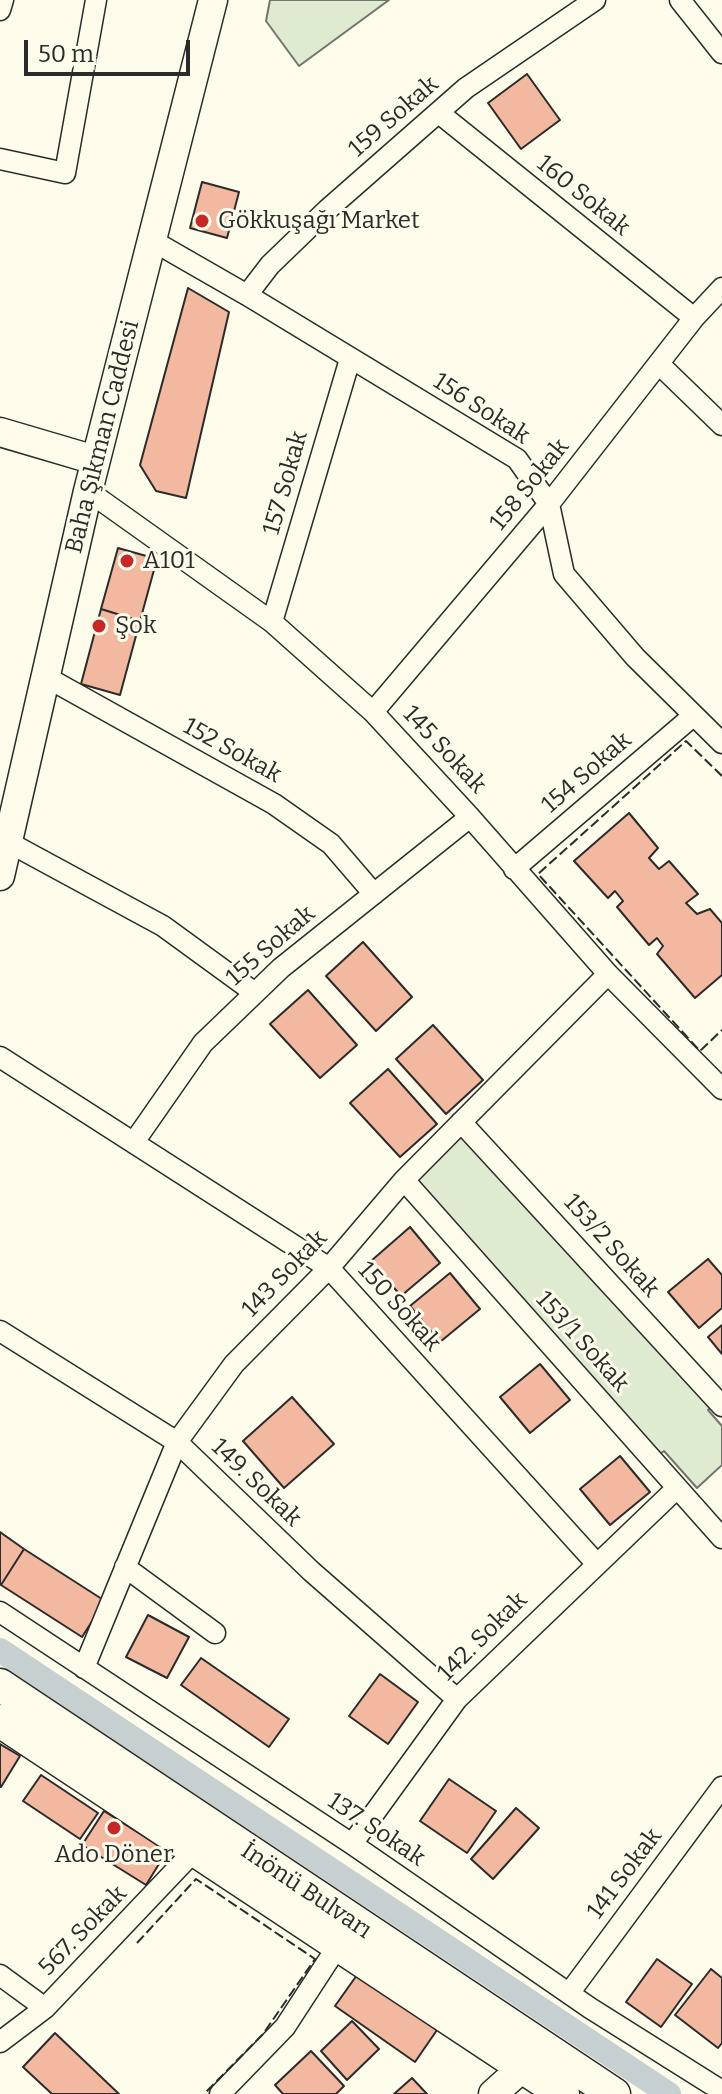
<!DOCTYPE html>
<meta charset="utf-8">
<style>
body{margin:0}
#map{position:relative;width:722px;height:2094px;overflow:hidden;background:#fdfbea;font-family:Bitter,serif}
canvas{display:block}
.scale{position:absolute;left:24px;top:40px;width:166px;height:36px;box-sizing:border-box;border:4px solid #2b2b2b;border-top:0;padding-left:10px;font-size:24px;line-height:28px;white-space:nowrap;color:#2b2b2b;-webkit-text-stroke:6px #fdfbea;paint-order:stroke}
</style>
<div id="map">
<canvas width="722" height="2094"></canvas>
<div class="scale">50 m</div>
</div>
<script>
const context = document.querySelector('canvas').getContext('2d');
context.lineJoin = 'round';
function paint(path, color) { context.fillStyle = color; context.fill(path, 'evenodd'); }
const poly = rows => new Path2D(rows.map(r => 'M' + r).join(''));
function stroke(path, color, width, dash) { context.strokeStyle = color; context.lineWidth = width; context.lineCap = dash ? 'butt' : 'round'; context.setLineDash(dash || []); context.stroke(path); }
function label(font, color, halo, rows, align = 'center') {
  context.font = font + ' Bitter,serif'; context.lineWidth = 6; context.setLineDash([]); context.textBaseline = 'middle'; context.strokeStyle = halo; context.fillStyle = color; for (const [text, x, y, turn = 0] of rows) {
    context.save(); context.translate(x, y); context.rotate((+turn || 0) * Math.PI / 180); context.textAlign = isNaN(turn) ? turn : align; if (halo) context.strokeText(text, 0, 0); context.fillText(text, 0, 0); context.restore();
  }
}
const green = poly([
 [270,0,389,0,299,66,266,21,270,0],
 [461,1122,717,1401,708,1410,722,1426,722,1465,697,1488,664,1451,652,1460,404,1180,461,1122]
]);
paint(green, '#deebd1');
stroke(green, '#74746e', 2);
stroke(poly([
 [0,1650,669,2094]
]), '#c7d0d0', 24);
const building = poly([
 [527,74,560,120,521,149,488,103,527,74],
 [202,182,239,192,227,238,190,228,202,182],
 [188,288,229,312,186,498,156,491,140,465,188,288],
 [118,548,157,559,140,621,101,609,118,548],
 [101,609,140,621,120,695,81,684,101,609],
 [629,813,658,848,649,858,659,869,669,861,698,894,686,903,697,914,710,909,722,923,722,975,695,998,657,954,663,946,657,938,649,945,617,907,623,901,615,891,608,898,574,861,629,813],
 [363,942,412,997,376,1031,326,976,363,942],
 [308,990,357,1045,320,1078,270,1024,308,990],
 [433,1025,483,1080,446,1114,396,1059,433,1025],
 [388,1069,437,1124,400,1157,350,1103,388,1069],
 [410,1227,440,1263,401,1296,371,1261,410,1227],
 [708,1259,722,1275,722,1308,699,1328,668,1292,708,1259],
 [450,1273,480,1309,440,1342,410,1306,450,1273],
 [722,1325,722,1354,708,1337,722,1325],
 [540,1364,570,1400,530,1433,500,1397,540,1364],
 [292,1397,334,1444,284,1488,243,1441,292,1397],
 [620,1456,650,1492,610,1525,580,1489,620,1456],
 [0,1532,24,1549,1,1585,0,1584,0,1532],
 [24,1549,105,1601,82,1637,1,1585,24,1549],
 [148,1615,189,1637,167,1678,126,1657,148,1615],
 [201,1658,289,1719,269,1747,181,1685,201,1658],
 [380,1674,418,1702,388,1744,349,1716,380,1674],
 [0,1744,20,1756,1,1787,0,1787,0,1744],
 [41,1775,98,1813,80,1839,23,1801,41,1775],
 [449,1779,496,1811,467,1853,420,1821,449,1779],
 [516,1808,539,1828,493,1879,471,1859,516,1808],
 [104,1811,167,1851,146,1885,82,1845,104,1811],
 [657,1959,692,1984,661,2027,626,2002,657,1959],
 [711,1969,722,1978,722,2043,718,2048,675,2015,711,1969],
 [357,1975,437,2030,415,2062,335,2006,357,1975],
 [352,2021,379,2049,347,2080,321,2051,352,2021],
 [55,2033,119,2094,52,2094,23,2067,55,2033],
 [311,2051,344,2086,336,2094,283,2094,275,2085,311,2051],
 [412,2078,427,2094,394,2094,412,2078]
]);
paint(building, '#f2b8a0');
stroke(building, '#2b2b2b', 2);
const street = poly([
 [680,0,722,53],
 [0,10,3,0],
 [439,113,694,318],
 [0,159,65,173,96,0],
 [153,241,247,295,517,459,549,504,564,574,635,657,722,743],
 [247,295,270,265,327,210,466,88,595,0],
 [660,365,722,425],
 [88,491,272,622,373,712,470,817,608,974,722,1089],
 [272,622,350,359],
 [46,677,274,804,331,844,374,894],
 [373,712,549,504,694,318,722,288],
 [8,842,163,926,255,993],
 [514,869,693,716],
 [0,1057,329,1268,596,1563],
 [461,1122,722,1406],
 [134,1142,203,1043,281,968,470,817],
 [404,1180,722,1538],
 [0,1331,177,1442,311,1571,457,1699],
 [125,1567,215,1633],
 [0,1612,352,1844,590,2008,722,2091],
 [84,1668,177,1442,234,1364,329,1268,404,1180,608,974],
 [352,1844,457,1699,677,1488],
 [0,1975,45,2008],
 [570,1992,722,1787],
 [0,2042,45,2008,196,1849],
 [220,2094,285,2027,339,1944]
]);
const secondary = poly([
 [0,432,95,460],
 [0,876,88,491,213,0],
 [493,2094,523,2067,535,2048]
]);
const primary = poly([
 [0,1685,614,2094],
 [0,1721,563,2094]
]);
stroke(street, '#2b2b2b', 23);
stroke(secondary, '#2b2b2b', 31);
stroke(primary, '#2b2b2b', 35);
stroke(street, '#fdfbea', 20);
stroke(secondary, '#fdfbea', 28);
stroke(primary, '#fdfbea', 32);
stroke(poly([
 [722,776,686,741,538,874,700,1051,722,1030],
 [137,1943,196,1879,315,1959,263,2034,204,2094]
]), '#2b2b2b', 2, [10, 4]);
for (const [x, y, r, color] of [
 [202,221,8,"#c62828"],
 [127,561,8,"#c62828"],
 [99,626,8,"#c62828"],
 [114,1828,8,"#c62828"]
]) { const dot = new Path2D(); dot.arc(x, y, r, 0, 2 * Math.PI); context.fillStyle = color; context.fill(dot); stroke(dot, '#fdfbea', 3); }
label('24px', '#2b2b2b', '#fdfbea', [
 ["159 Sokak",394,117,-41],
 ["160 Sokak",583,196,39],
 ["156 Sokak",481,409,33],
 ["Baha Şıkman Caddesi",103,437,-76],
 ["157 Sokak",286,483,-74],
 ["158 Sokak",530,485,-51],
 ["145 Sokak",444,750,47],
 ["152 Sokak",232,751,29],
 ["154 Sokak",587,773,-41],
 ["155 Sokak",271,946,-41],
 ["153/2 Sokak",611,1246,48],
 ["143 Sokak",285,1274,-46],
 ["150 Sokak",399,1307,48],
 ["153/1 Sokak",582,1342,48],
 ["149. Sokak",256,1483,44],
 ["142. Sokak",483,1637,-45],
 ["137. Sokak",376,1830,34],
 ["141 Sokak",625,1874,-53],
 ["İnönü Bulvarı",306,1891,34],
 ["567. Sokak",83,1931,-46]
]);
label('24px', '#2b2b2b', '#fdfbea', [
 ["Gökkuşağı Market",218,221],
 ["A101",143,561],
 ["Şok",115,626],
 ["Ado Döner",114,1855,"center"]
], 'left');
</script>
